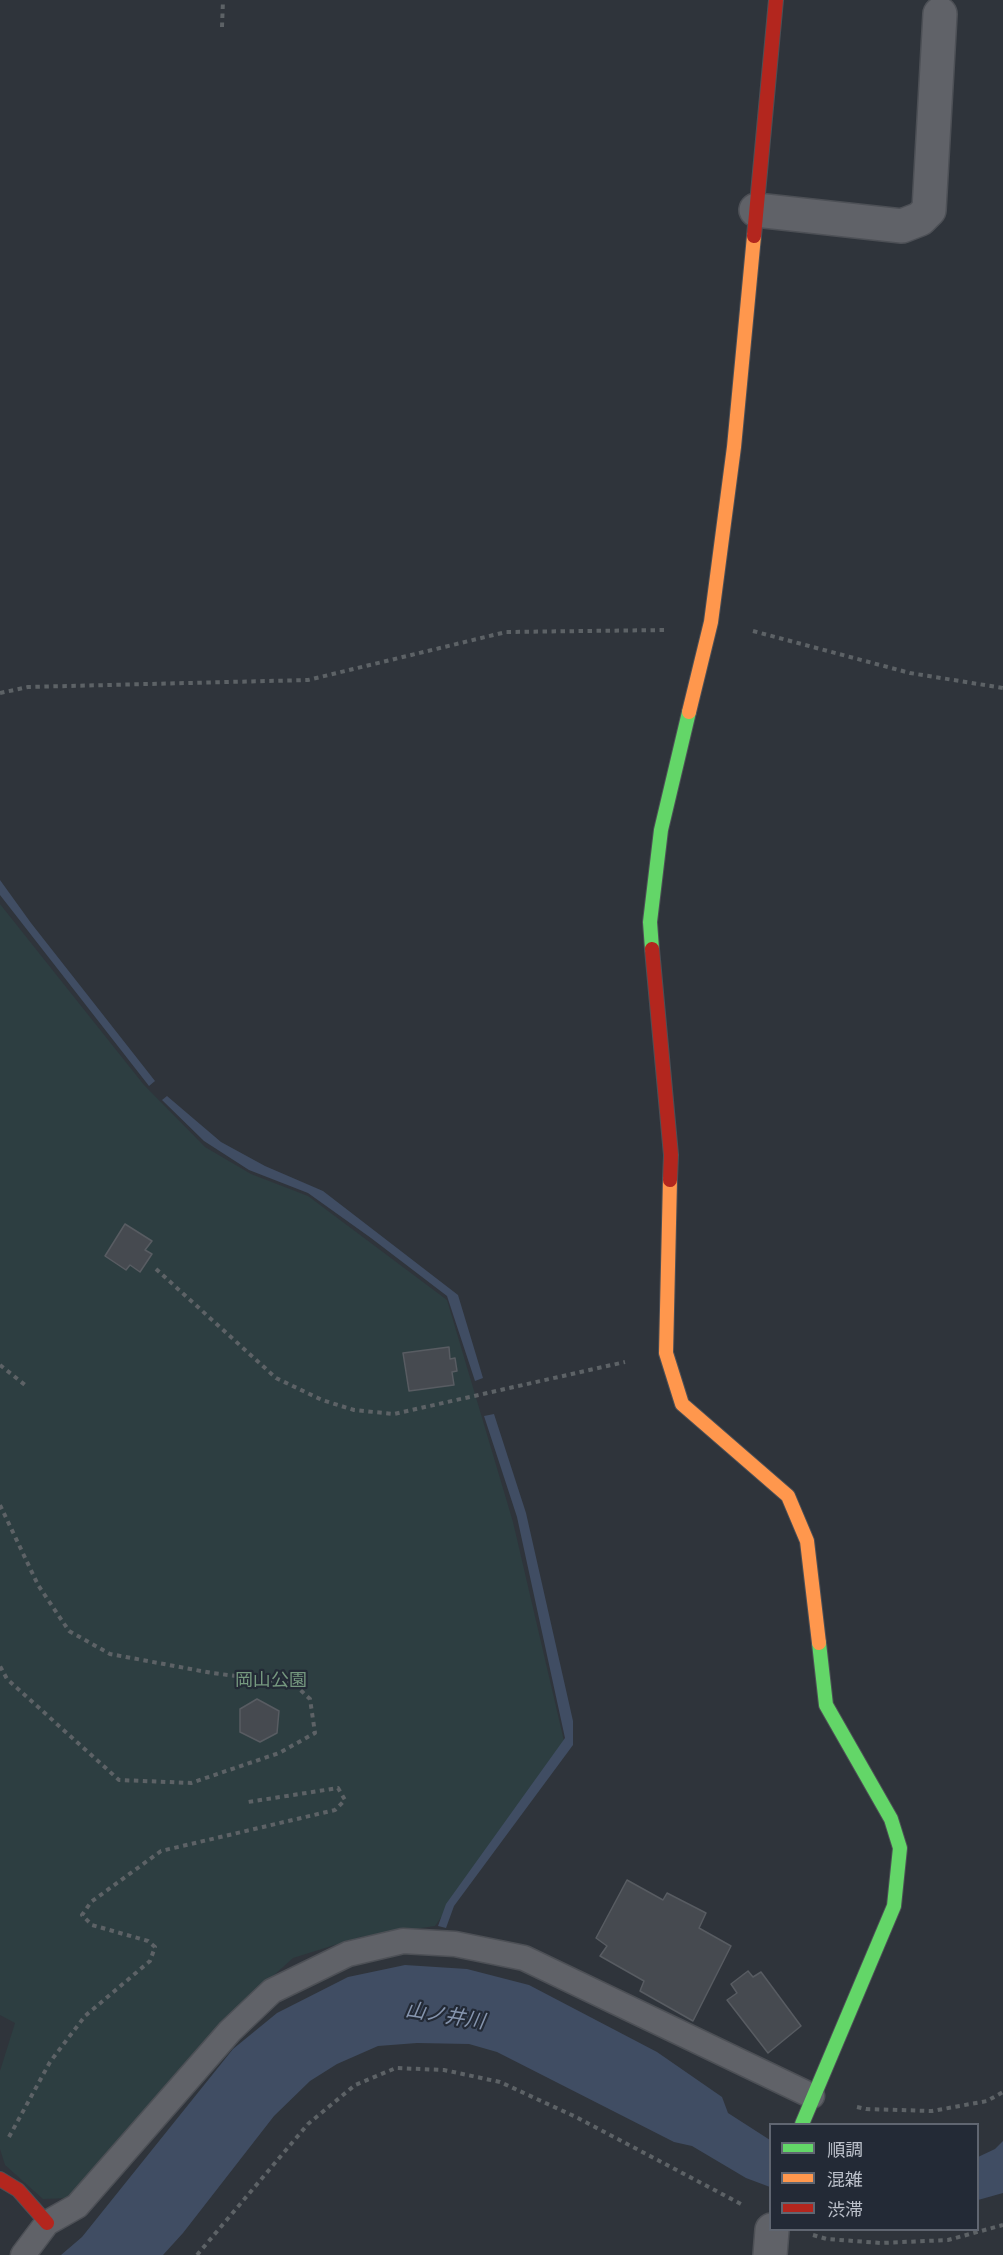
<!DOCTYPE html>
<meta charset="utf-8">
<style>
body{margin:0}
#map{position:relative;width:1003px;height:2255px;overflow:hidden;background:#2f343b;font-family:"Public Sans","Noto Sans JP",sans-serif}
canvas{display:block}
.legend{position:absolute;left:769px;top:2123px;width:210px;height:108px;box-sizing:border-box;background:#232a36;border:2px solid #606671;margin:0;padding:8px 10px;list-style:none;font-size:18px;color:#bbc0ca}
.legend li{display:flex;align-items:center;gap:12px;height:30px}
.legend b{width:30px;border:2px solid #606671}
</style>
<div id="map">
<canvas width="1003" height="2255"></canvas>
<ul class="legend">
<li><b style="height:8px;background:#63d668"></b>順調</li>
<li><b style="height:8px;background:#ff974d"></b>混雑</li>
<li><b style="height:8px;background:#b3261e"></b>渋滞</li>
</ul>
</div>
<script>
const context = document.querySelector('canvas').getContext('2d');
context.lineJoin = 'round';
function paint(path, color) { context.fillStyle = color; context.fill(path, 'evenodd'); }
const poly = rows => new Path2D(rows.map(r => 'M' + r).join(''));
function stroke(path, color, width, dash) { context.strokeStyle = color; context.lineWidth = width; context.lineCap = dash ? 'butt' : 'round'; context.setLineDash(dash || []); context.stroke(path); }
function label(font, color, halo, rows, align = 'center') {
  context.font = font + ' "Public Sans","Noto Sans JP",sans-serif'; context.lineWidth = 4.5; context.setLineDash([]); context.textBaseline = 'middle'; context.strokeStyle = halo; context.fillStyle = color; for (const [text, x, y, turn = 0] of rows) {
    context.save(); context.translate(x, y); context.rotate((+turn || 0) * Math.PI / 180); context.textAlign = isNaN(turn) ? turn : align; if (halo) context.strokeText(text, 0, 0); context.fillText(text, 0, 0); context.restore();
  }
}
paint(poly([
 [0,904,144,1085,205,1147,251,1174,308,1196,447,1300,513,1522,564,1741,435,1926,360,1937,293,1958,231,2014,70,2198,43,2199,5,2165,0,2149,0,2071,15,2023,0,2015]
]), '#2d3e41');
paint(poly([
 [0,880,31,923,155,1081,149,1086,0,895],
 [167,1096,221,1142,265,1166,323,1191,458,1295,483,1378,475,1381,447,1296,371,1238,308,1193,249,1170,204,1141,162,1100],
 [494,1414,526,1513,573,1721,573,1745,454,1906,446,1928,438,1926,446,1904,565,1738,517,1517,484,1416],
 [405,1965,467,1969,529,1985,657,2052,722,2097,728,2113,770,2140,770,2187,746,2178,692,2146,674,2142,497,2052,469,2044,417,2043,378,2046,337,2064,310,2081,274,2116,183,2233,163,2255,61,2255,82,2237,233,2049,277,2013,348,1977],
 [1003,2141,1003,2193,978,2200,978,2157,995,2149]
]), '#404d63');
const building = poly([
 [125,1224,152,1241,145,1250,152,1254,140,1272,130,1265,126,1270,105,1256,125,1224],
 [449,1347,450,1359,455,1358,457,1371,452,1372,454,1385,409,1391,403,1353,449,1347],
 [257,1699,279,1711,277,1733,260,1742,240,1732,240,1709,257,1699],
 [627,1880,663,1900,667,1893,706,1913,699,1928,731,1946,693,2021,640,1991,644,1981,600,1956,607,1946,596,1938,627,1880],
 [748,1971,753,1977,761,1972,801,2026,768,2053,727,2000,737,1993,731,1984,748,1971]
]);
paint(building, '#464a50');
stroke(building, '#585c62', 1.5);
const lane = poly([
 [23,2255,47,2223,77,2206,230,2031,272,1991,348,1954,403,1941,455,1944,524,1958,812,2096]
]);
const street = poly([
 [756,210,902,226,920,219,929,210,940,14],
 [770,2255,772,2230]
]);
const fast = poly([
 [652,949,650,922,661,830,689,712],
 [802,2124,894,1906,900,1848,891,1819,826,1705,819,1643]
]);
const slow = poly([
 [689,712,711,622,734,447,754,236],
 [670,1180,666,1353,682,1404,788,1496,807,1541,819,1643]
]);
const jam = poly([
 [754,236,776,0],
 [652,949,671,1155,670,1180],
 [0,2179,18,2190,47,2223]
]);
stroke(lane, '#4d5056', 27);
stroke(street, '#4d5056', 36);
stroke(fast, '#4d5056', 16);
stroke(slow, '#4d5056', 16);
stroke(jam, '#4d5056', 16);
stroke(poly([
 [222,27,223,0],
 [753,631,910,673,1003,688],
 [0,693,28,687,308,680,506,632,665,630],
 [156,1269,276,1378,322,1400,354,1410,394,1414,625,1362],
 [0,1365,25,1385],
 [0,1505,38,1585,69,1631,110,1654,212,1673,293,1683,310,1699,315,1733,279,1753,191,1783,119,1780,7,1679,0,1666],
 [857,2107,866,2109,932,2111,987,2101,1003,2092],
 [9,2137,50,2062,85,2016,150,1961,155,1947,148,1941,92,1925,82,1915,91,1902,161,1851,335,1810,345,1800,338,1788,248,1802],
 [813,2235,827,2239,881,2243,948,2240,1003,2225],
 [197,2255,308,2124,355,2085,396,2068,444,2070,500,2082,576,2117,741,2204]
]), '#5d6266', 4, [4.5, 4.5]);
stroke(lane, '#606268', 24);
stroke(street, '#606268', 33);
stroke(fast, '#63d668', 14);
stroke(slow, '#ff974d', 14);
stroke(jam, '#b3261e', 14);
label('18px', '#75987f', '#232a36', [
 ["岡山公園",271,1680]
]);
label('italic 20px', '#8695ae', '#232a36', [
 ["山ノ井川",445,2016,9]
]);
</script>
